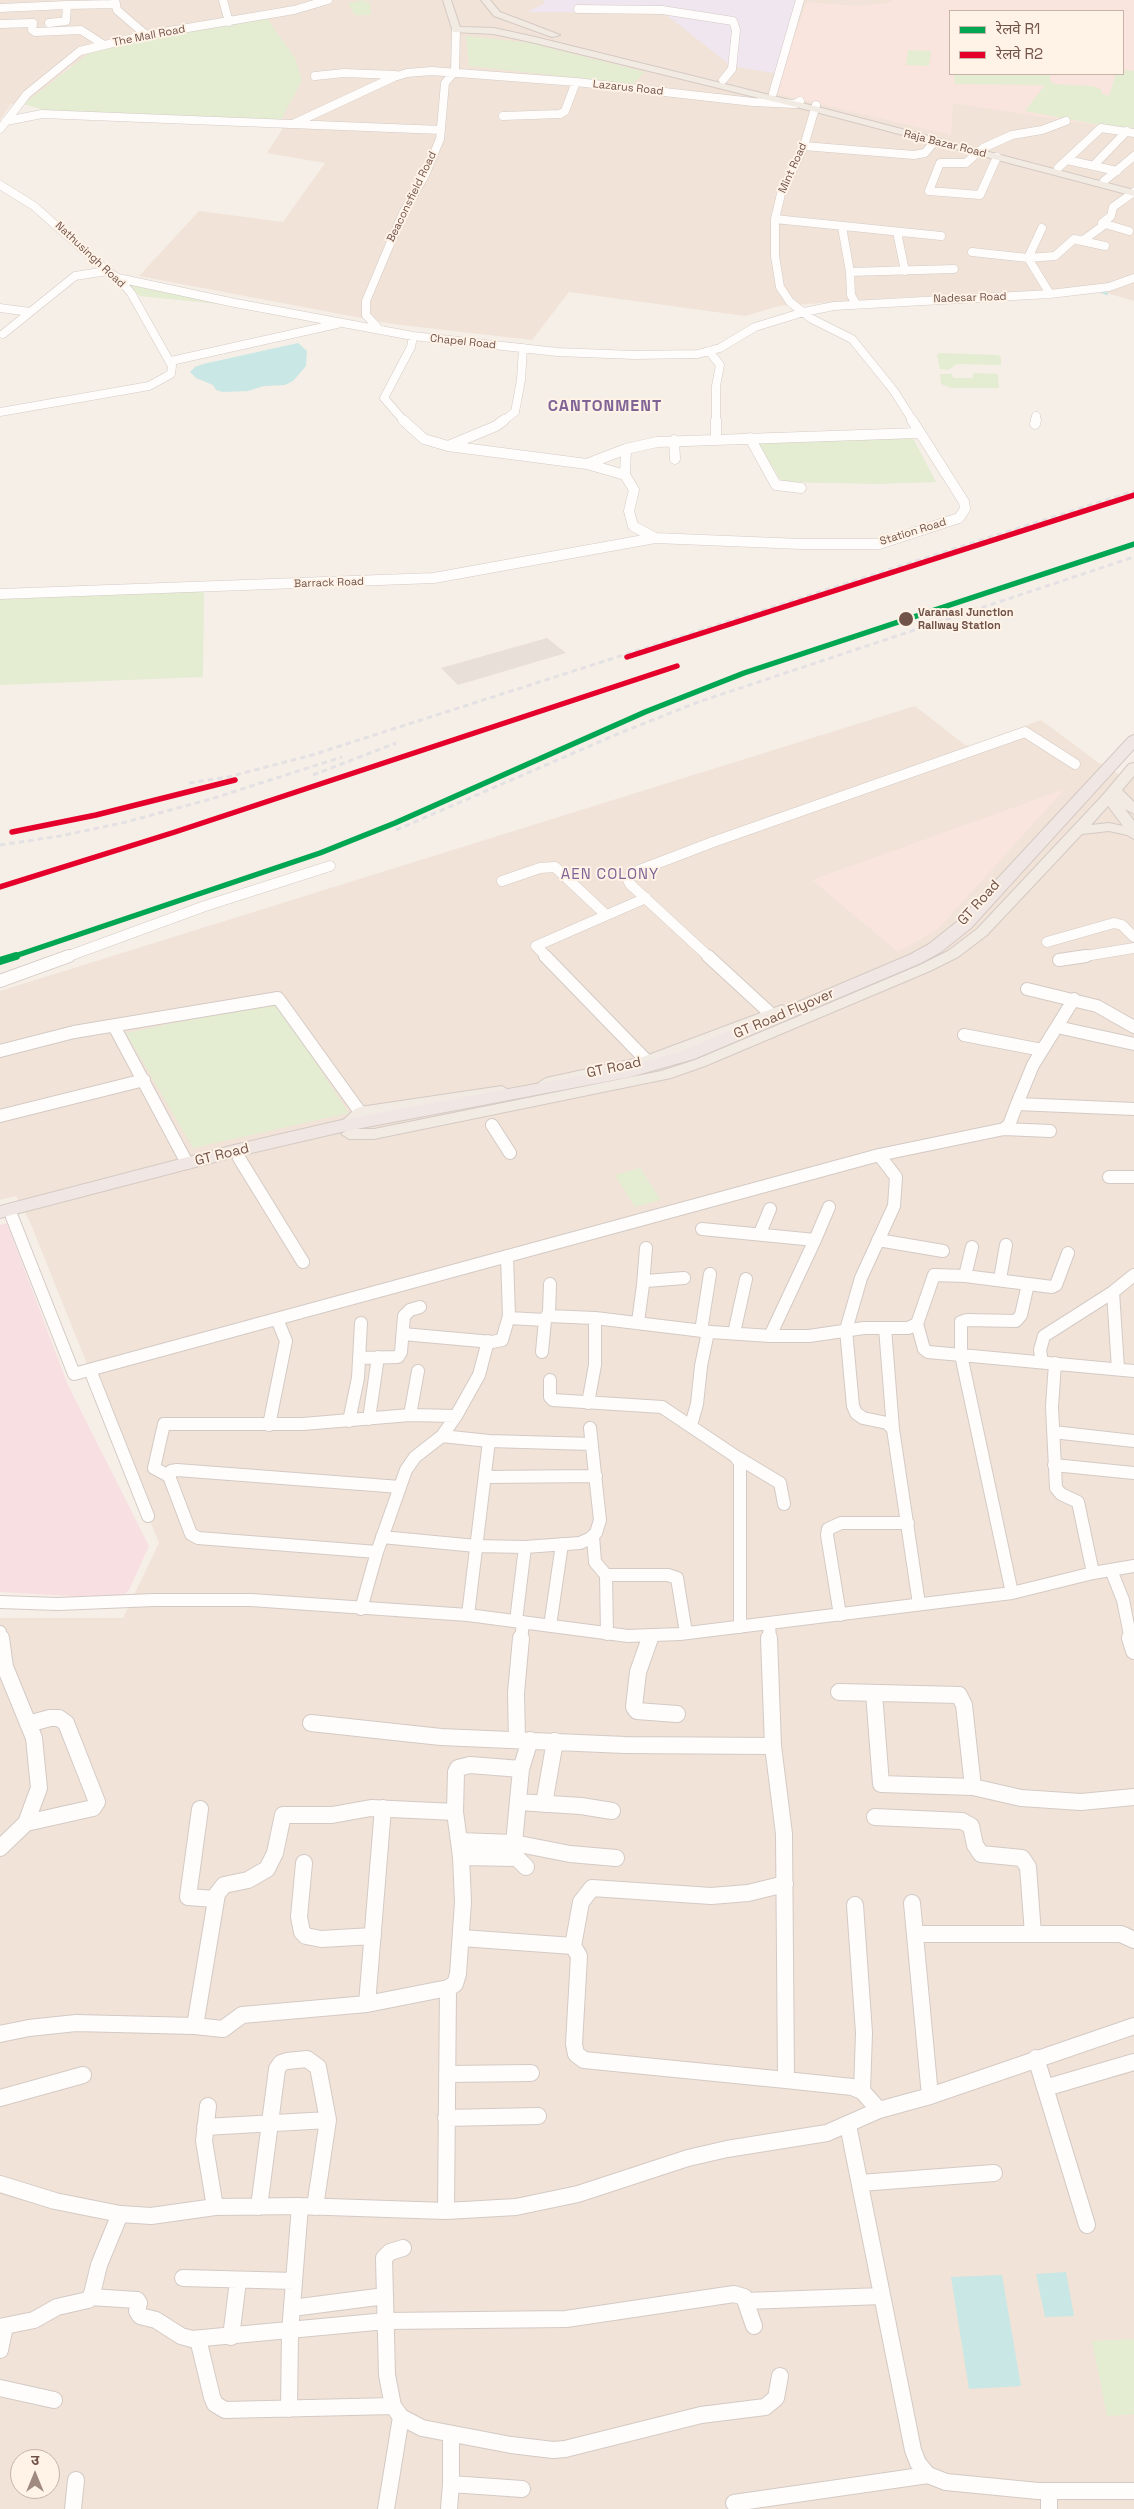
<!DOCTYPE html>
<meta charset="utf-8">
<style>
body{margin:0}
#map{position:relative;width:1134px;height:2509px;overflow:hidden;background:#f6efe7;font-family:"Space Grotesk","Noto Sans Devanagari",sans-serif}
canvas{display:block}
.legend{position:absolute;left:949px;top:10px;width:175px;height:65px;box-sizing:border-box;background:#fff3e7;border:1px solid #c7b3a8;margin:0;padding:6px 9px;list-style:none;font-size:15px;color:#725349}
.legend li{display:flex;align-items:center;gap:10px;height:25px}
.legend b{width:25px;border:1px solid #c7b3a8}
.north{position:absolute;left:10px;top:2449px;width:50px;height:50px;box-sizing:border-box;background:#fff3e7;border:1px solid #c7b3a8;border-radius:50%;rotate:0deg;font-size:14px;font-weight:700;line-height:20px;text-align:center;color:#725349}
.north::after{content:'';display:block;margin:auto;width:18px;height:22px;background:#a08a80;clip-path:polygon(50% 0,100% 100%,50% 72%,0 100%)}
</style>
<div id="map">
<canvas width="1134" height="2509"></canvas>
<ul class="legend">
<li><b style="height:6px;background:#00a651"></b>रेलवे R1</li>
<li><b style="height:6px;background:#e4002b"></b>रेलवे R2</li>
</ul>
<div class="north">उ</div>
</div>
<script>
const context = document.querySelector('canvas').getContext('2d');
context.lineJoin = 'round';
function paint(path, color) { context.fillStyle = color; context.fill(path, 'evenodd'); }
const poly = rows => new Path2D(rows.map(r => 'M' + r).join(''));
function stroke(path, color, width, dash) { context.strokeStyle = color; context.lineWidth = width; context.lineCap = dash ? 'butt' : 'round'; context.setLineDash(dash || []); context.stroke(path); }
function label(font, color, halo, rows, align = 'center') {
  context.font = font + ' "Space Grotesk",sans-serif'; context.lineWidth = 4; context.setLineDash([]); context.textBaseline = 'middle'; context.strokeStyle = halo; context.fillStyle = color; for (const [text, x, y, turn = 0] of rows) {
    context.save(); context.translate(x, y); context.rotate((+turn || 0) * Math.PI / 180); context.textAlign = isNaN(turn) ? turn : align; if (halo) context.strokeText(text, 0, 0); context.fillText(text, 0, 0); context.restore();
  }
}
paint(poly([
 [0,0,1134,0,1134,301,1090,288,1025,295,907,297,779,306,745,316,569,292,532,340,393,324,139,276,199,211,283,222,325,163,267,153,282,130,280,122,71,66,40,94,24,104,11,104,0,120],
 [950,11,1123,11,1123,74,950,74],
 [915,706,965,745,970,746,1041,720,1096,761,1125,778,1134,764,1134,2509,0,2509,0,1618,123,1618,159,1543,30,1222,16,1196,0,1200,0,991],
 [20,2459,50,2459,50,2489,20,2489]
]), '#f1e3d7');
paint(poly([
 [892,0,1134,0,1134,130,1100,126,953,103,951,135,773,93,807,2,857,6,887,3],
 [950,11,1123,11,1123,74,950,74],
 [1065,789,938,929,898,952,812,880]
]), '#f9e5dd');
paint(poly([
 [547,638,566,653,458,685,441,668]
]), '#e8dfd8');
paint(poly([
 [543,0,800,0,779,74,731,66,664,13,527,12,545,3]
]), '#f0e6f0');
paint(poly([
 [7,1223,68,1385,149,1546,129,1590,120,1599,0,1592,0,1225]
]), '#f8e0e2');
paint(poly([
 [363,0,370,3,371,15,355,15,348,4],
 [266,17,295,58,302,80,280,122,151,114,48,111,24,104,88,54,142,39],
 [466,36,530,43,645,72,633,84,469,66],
 [908,50,931,51,929,66,906,65],
 [1123,70,1134,71,1134,128,1094,124,1025,111,1045,85,955,84,954,74,1050,74,1050,80,1053,84,1092,86,1102,90,1102,94,1109,96,1116,74,1123,74],
 [133,285,290,317,218,304,140,296,130,287],
 [940,353,998,355,1001,357,1001,365,957,364,948,370,940,369,937,355],
 [973,373,998,374,999,388,951,388,941,384,940,374,952,374,953,378,973,378],
 [911,434,936,482,877,484,782,482,755,439],
 [204,591,203,677,0,685,0,599],
 [276,1002,349,1113,193,1148,126,1033],
 [640,1168,661,1200,635,1207,615,1175],
 [1134,2339,1134,2414,1107,2416,1092,2341]
]), '#e4ecd2');
paint(poly([
 [298,343,307,351,306,366,293,381,285,385,264,386,248,391,223,392,216,390,213,385,196,378,190,372,195,367,203,364],
 [1066,2272,1074,2316,1045,2317,1036,2274],
 [1002,2275,1021,2386,969,2389,951,2277]
]), '#c9e7e5');
stroke(poly([
 [1102,292,1107,294]
]), '#c9e7e5', 2.5);
const minorFar3 = poly([
 [115,0,117,10,146,35],
 [223,0,229,22],
 [67,5,116,4],
 [0,8,67,5,66,21,49,23],
 [578,9,662,10,733,21,736,30,732,69,723,80],
 [0,24,33,23,32,30,35,32,81,30,104,45],
 [315,76,344,73,395,75],
 [773,93,800,0],
 [816,105,804,146,781,194,775,219,775,256,780,287,790,302,812,319,852,339,894,391,913,421],
 [503,116,560,114,565,111,576,82],
 [6,121,42,114,441,130],
 [293,124,394,77,407,73,432,71,576,82,753,102,795,104,800,101],
 [0,129,27,94,80,51,146,35,294,10,328,0],
 [804,146,914,155,925,153,935,141],
 [997,157,980,195,929,191,940,163,966,163,983,148,1012,135,1042,130,1066,121],
 [1067,160,1117,171],
 [1093,166,1127,131],
 [1058,168,1101,128,1134,133],
 [1104,181,1134,156],
 [0,185,34,206,107,271,118,278,131,293,172,366,171,374,149,386,0,412],
 [775,219,941,236],
 [842,227,850,272,851,295,856,304],
 [1042,228,1028,258,1055,256,1074,239,1082,241,1104,225],
 [1129,231,1102,223,1111,216,1113,207,1134,192],
 [897,232,905,271],
 [1082,241,1105,246],
 [972,252,1028,258,1050,294],
 [850,272,954,269],
 [118,278,235,303,413,336,557,352,634,355,698,354,720,348,755,327,804,312,834,306,1050,294,1109,287,1134,278],
 [0,308,30,312],
 [378,328,366,315,366,301,403,213,425,175,440,139,445,83,455,71,456,30],
 [3,334,75,276,107,271],
 [709,351,720,365,716,386,716,421],
 [171,361,337,324],
 [404,421,384,398,411,347,413,336],
 [503,421,515,412,521,380,523,348],
 [1035,421,1036,416]
]);
const minorFar2 = poly([
 [403,420,424,439,448,446],
 [504,420,496,426,448,446,587,464,625,475,634,490,629,511,633,526,655,538],
 [716,420,716,439],
 [1035,424,1036,420],
 [750,438,776,485,801,488],
 [674,440,675,459],
 [587,464,626,449,657,442,918,433],
 [625,475,626,449],
 [0,594,434,578,655,538,801,544,879,544,959,518,965,509,964,502,912,420],
 [502,881,540,868,555,867,605,914],
 [1047,942,1114,923,1122,925,1134,937],
 [66,957,205,906,330,866],
 [547,957,536,946,646,898],
 [709,957,630,884,628,880,632,873,713,842,1025,732,1075,764],
 [1079,957,1134,948]
]);
const minorFar1 = poly([
 [545,956,647,1061],
 [708,956,771,1014],
 [1059,960,1086,956],
 [0,981,69,956],
 [1027,989,1097,1006,1134,1027],
 [114,1026,187,1163],
 [1057,1027,1134,1044],
 [964,1035,1042,1050],
 [0,1051,74,1032,278,998,360,1112],
 [1017,1104,1033,1065,1074,999],
 [0,1116,144,1080],
 [492,1125,510,1153],
 [1004,1129,1050,1131],
 [879,1155,896,1177,894,1206,861,1278,846,1330,853,1406,856,1413,863,1418,887,1423,893,1429,919,1604],
 [239,1158,303,1262],
 [1109,1177,1134,1177],
 [12,1217,74,1374,879,1155,1004,1129,1009,1125,1017,1104,1134,1109],
 [702,1229,815,1240,770,1336],
 [760,1233,770,1209],
 [815,1240,829,1207],
 [878,1240,943,1251],
 [965,1276,972,1247],
 [1000,1279,1006,1245],
 [643,1285,646,1248],
 [548,1316,595,1318],
 [509,1318,545,1320,549,1312,550,1284],
 [638,1322,643,1285,646,1281,684,1278],
 [917,1324,924,1349,928,1352,961,1355,961,1322,967,1320,1016,1321,1021,1315,1028,1284],
 [885,1328,893,1429],
 [701,1331,710,1274],
 [734,1333,746,1279],
 [403,1334,492,1342,502,1340,509,1316,507,1256],
 [542,1352,545,1320],
 [360,1358,398,1357,401,1352,404,1316,410,1310,420,1307],
 [1042,1362,1040,1350,1044,1336,1113,1292],
 [1055,1363,1052,1407,1056,1488,1061,1494,1078,1502,1093,1573],
 [1118,1369,1113,1292,1134,1275],
 [90,1370,148,1516],
 [550,1380,550,1397,553,1400,662,1407,735,1456,740,1463,740,1627],
 [588,1403,595,1365,595,1318,711,1332,770,1336,809,1336,864,1328,908,1328,917,1324,934,1275,965,1276,1052,1287,1056,1285,1068,1253],
 [410,1415,418,1371],
 [369,1419,378,1357],
 [349,1421,358,1378,361,1323],
 [269,1425,286,1341,277,1319],
 [691,1425,697,1404,701,1366,708,1332],
 [1053,1432,1134,1441],
 [442,1436,489,1441,592,1444],
 [735,1456,780,1483,784,1504],
 [1054,1465,1134,1473],
 [169,1476,154,1468,164,1424,303,1424,410,1415,456,1416],
 [485,1477,596,1476],
 [593,1536,595,1562,606,1575,607,1634],
 [382,1537,476,1546,525,1547,580,1543,589,1539,596,1533,600,1520,590,1428],
 [377,1552,198,1538,191,1534,169,1476,171,1471,177,1470,400,1487],
 [1111,1570,1123,1600,1131,1640],
 [606,1575,668,1575,677,1578,686,1633],
 [1012,1593,961,1355,1134,1371],
 [0,1602,58,1604,154,1600,251,1600,468,1615,628,1636,680,1634,1012,1593,1093,1573,1134,1566],
 [361,1609,377,1552,406,1470,415,1457,442,1436,456,1416,479,1375,488,1341],
 [468,1615,489,1441],
 [840,1615,827,1535,828,1529,841,1523,908,1523],
 [516,1621,525,1547],
 [769,1623,770,1640],
 [550,1626,562,1544],
 [0,1632,1,1640],
 [521,1640,523,1622],
 [649,1640,651,1635]
]);
const minor = poly([
 [650,1638,638,1672,634,1707,637,1711,677,1714],
 [769,1638,773,1746,784,1834,786,2080,852,2087,862,2091,879,2110],
 [1130,1638,1134,1651],
 [839,1692,959,1695,964,1705,973,1787],
 [874,1693,881,1784,973,1787,1021,1798,1081,1802,1134,1797],
 [311,1723,441,1737,625,1745,773,1746],
 [517,1740,516,1693,521,1638],
 [518,1802,581,1806,612,1811],
 [544,1804,555,1741],
 [383,1808,367,2004,448,1988,455,1984,458,1974,463,1902,461,1857,455,1812,456,1772,458,1768,470,1765,521,1769],
 [200,1809,188,1897,215,1899],
 [875,1817,962,1821,971,1826,975,1845,981,1854,1022,1858,1028,1867,1033,1934],
 [26,1823,93,1808,97,1802,66,1723,59,1718,50,1718,28,1724],
 [459,1841,514,1843,570,1854,616,1858],
 [514,1843,521,1769,530,1740],
 [0,1848,26,1823,39,1788,34,1738,5,1667,1,1638],
 [461,1857,517,1858,526,1867],
 [304,1863,299,1917,302,1932,306,1936,321,1939,373,1936],
 [912,1903,930,2096],
 [855,1905,864,2033,862,2091],
 [916,1934,1121,1934,1134,1940],
 [462,1938,573,1946,579,1956,574,2044,576,2054,584,2060,786,2080],
 [573,1946,581,1902,592,1888,711,1896,748,1893,785,1884],
 [195,2026,217,1894,224,1885,248,1880,267,1869,275,1853,283,1815,332,1815,371,1808,455,1812],
 [0,2034,29,2028,76,2023,195,2026,223,2029,242,2015,367,2004],
 [1036,2058,1087,2225],
 [447,2074,531,2073],
 [1045,2088,1134,2062],
 [0,2098,83,2075],
 [208,2106,204,2141,215,2207],
 [446,2118,538,2116],
 [848,2125,913,2450,918,2463,928,2475,946,2482,1038,2491,1134,2491],
 [205,2127,328,2120],
 [860,2183,994,2173],
 [0,2184,55,2201,120,2214,151,2216,215,2207,300,2206,446,2211,516,2207,578,2194,688,2158,727,2149,827,2133,879,2110,930,2096,1134,2026],
 [259,2207,277,2069,281,2063,287,2061,307,2059,318,2067,328,2120,315,2207],
 [446,2211,448,1988],
 [403,2248,390,2252,384,2258,387,2375,393,2406,401,2417,422,2428,511,2445,553,2450,565,2449,701,2415,765,2407,776,2398,780,2376],
 [183,2278,294,2281],
 [90,2297,137,2300,139,2303,137,2311,140,2316,156,2320,181,2336,192,2339,386,2321,566,2319,734,2294,744,2297,754,2326],
 [746,2301,882,2296],
 [292,2308,385,2296],
 [0,2327,34,2320,57,2307,88,2300,92,2294,99,2265,120,2214],
 [231,2337,238,2281],
 [198,2339,212,2397,215,2404,225,2410,393,2406],
 [0,2350,5,2326],
 [0,2388,54,2400],
 [289,2409,290,2332,300,2206],
 [451,2434,451,2484],
 [1049,2491,1049,2509],
 [734,2503,928,2475],
 [73,2509,76,2480],
 [386,2509,401,2417],
 [449,2509,451,2484,522,2489]
]);
const major = poly([
 [443,0,451,0,460,27,494,28,535,37,818,107,1134,190,1134,196,812,111,535,43,494,34,453,32,443,0],
 [481,0,490,0,500,12,560,35,552,37,494,16,481,0],
 [1134,763,1134,776,1122,790,1134,802,1134,814,1125,809,1134,821,1134,839,1127,835,1109,831,1082,834,987,935,958,957,930,971,705,1066,671,1078,374,1139,349,1139,341,1134,349,1129,374,1129,661,1071,695,1060,920,965,948,951,977,929,1103,795,1129,764,1134,763],
 [1108,806,1123,826,1109,823,1091,825,1108,806],
 [782,1005,789,1009,787,1012,652,1064,546,1088,538,1083,546,1078,643,1057,782,1005],
 [502,1086,510,1091,507,1094,365,1116,351,1128,346,1130,338,1125,355,1109,360,1107,502,1086]
]);
const highway = poly([
 [1134,735,1134,749,971,928,941,952,921,963,694,1059,630,1077,346,1131,234,1157,0,1218,0,1206,234,1145,346,1119,622,1068,682,1051,909,955,929,944,959,920,1129,737,1134,735]
]);
stroke(minorFar3, '#d4cac5', 9);
stroke(minorFar2, '#d4cac5', 11);
stroke(minorFar1, '#d4cac5', 14);
stroke(minor, '#d4cac5', 18);
stroke(major, '#d5cac4', 2);
stroke(highway, '#d5cac4', 2);
stroke(minorFar3, '#fefdfb', 8);
stroke(minorFar2, '#fefdfb', 10);
stroke(minorFar1, '#fefdfb', 12);
stroke(minor, '#fefdfb', 16);
paint(major, '#f2ebe4');
paint(highway, '#f0e6e3');
stroke(poly([
 [313,775,396,743],
 [189,783,228,777,312,755,1134,491],
 [396,830,622,732,701,701,1134,557],
 [0,845,60,836,122,823,211,799,342,757],
 [12,957,320,853,395,823,645,712,744,673,1134,544]
]), '#e3e1e3', 3, [5.5, 4]);
stroke(poly([
 [0,961,16,956]
]), '#e3e1e3', 4, [8, 5]);
stroke(poly([
 [12,957,320,853,395,823,645,712,744,673,1134,544]
]), '#00a651', 5.5);
stroke(poly([
 [0,961,16,956]
]), '#00a651', 8);
stroke(poly([
 [627,657,1134,495],
 [12,832,96,815,235,780],
 [0,887,175,832,677,666]
]), '#e4002b', 5.5);
for (const [x, y, r, color] of [
 [906,619,8,"#725349"]
]) { const dot = new Path2D(); dot.arc(x, y, r, 0, 2 * Math.PI); context.fillStyle = color; context.fill(dot); stroke(dot, '#fff3e7', 2); }
label('11px', '#725349', '#fff3e7', [
 ["The Mall Road",149,36,-11],
 ["Lazarus Road",628,88,6],
 ["Raja Bazar Road",945,144,14],
 ["Mint Road",793,168,-66],
 ["Beaconsfield Road",412,197,-64],
 ["Nathusingh Road",90,255,43],
 ["Nadesar Road",970,298,-2],
 ["Chapel Road",463,342,6],
 ["Station Road",913,532,-17],
 ["Barrack Road",329,583,-2]
]);
label('bold 11px', '#725349', '#fff3e7', [
 ["Varanasi Junction",918,613],
 ["Railway Station",918,626]
], 'left');
label('14px', '#725349', '#fff3e7', [
 ["GT Road",979,903,-48],
 ["GT Road Flyover",784,1014,-23],
 ["GT Road",614,1068,-12],
 ["GT Road",222,1155,-14]
]);
context.letterSpacing = '1px';
label('15px', '#806496', '#fff3e7', [
 ["AEN COLONY",610,875]
]);
context.letterSpacing = '0px';
context.letterSpacing = '1px';
label('bold 16px', '#806496', '#fff3e7', [
 ["CANTONMENT",605,407]
]);
context.letterSpacing = '0px';
</script>
